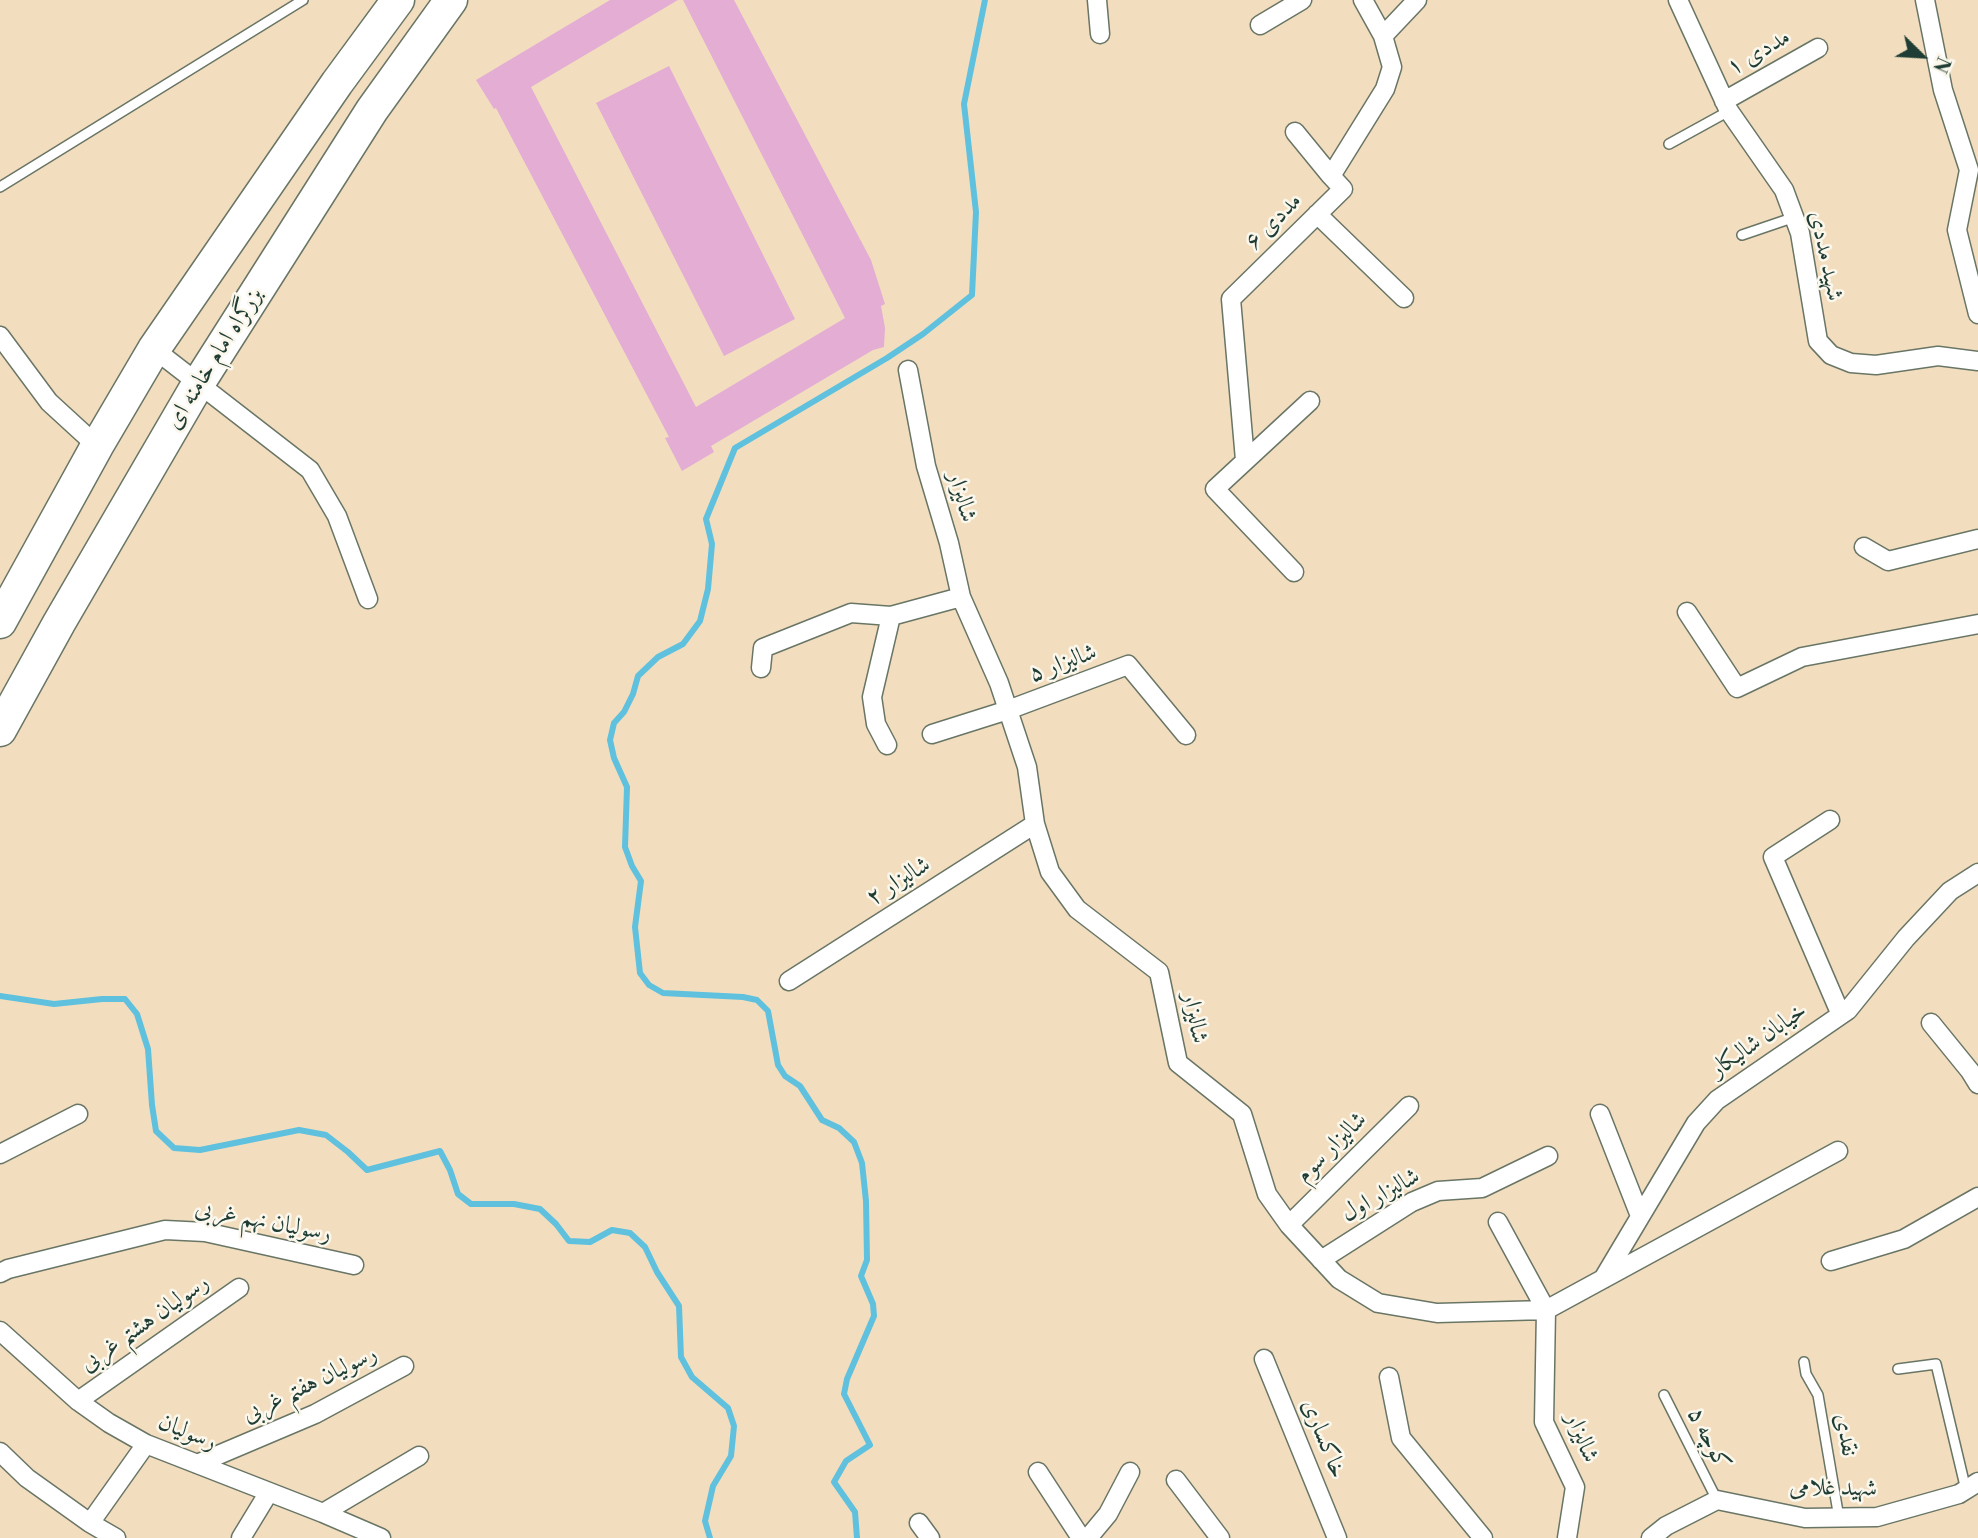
<!DOCTYPE html>
<meta charset="utf-8">
<style>
body{margin:0}
#map{position:relative;width:1978px;height:1538px;overflow:hidden;background:#f2debf;font-family:"Libre Bodoni",serif}
canvas{display:block}
.north{position:absolute;left:1887px;top:21px;width:70px;height:70px;-webkit-text-stroke:5px #fbf7ec;paint-order:stroke;rotate:114deg;font-size:19px;font-weight:700;line-height:28px;text-align:center;color:#1f3d34}
.north::after{content:'';display:block;margin:auto;width:24px;height:32px;background:#1f3d34;clip-path:polygon(50% 0,100% 100%,50% 72%,0 100%)}
</style>
<div id="map">
<canvas width="1978" height="1538"></canvas>
<div class="north">N</div>
</div>
<script>
const context = document.querySelector('canvas').getContext('2d');
context.lineJoin = 'round';
const poly = rows => new Path2D(rows.map(r => 'M' + r).join(''));
function stroke(path, color, width, dash) { context.strokeStyle = color; context.lineWidth = width; context.lineCap = dash ? 'butt' : 'round'; context.setLineDash(dash || []); context.stroke(path); }
function paint(path, color) { context.fillStyle = color; context.fill(path, 'evenodd'); }
function label(font, color, halo, rows, align = 'center') {
  context.font = font + ' "Libre Bodoni",Amiri,serif'; context.lineWidth = 5; context.setLineDash([]); context.textBaseline = 'middle'; context.strokeStyle = halo; context.fillStyle = color; for (const [text, x, y, turn = 0] of rows) {
    context.save(); context.translate(x, y); context.rotate((+turn || 0) * Math.PI / 180); context.textAlign = isNaN(turn) ? turn : align; if (halo) context.strokeText(text, 0, 0); context.fillText(text, 0, 0); context.restore();
  }
}
stroke(poly([
 [0,996,54,1004,102,999,125,999,137,1014,148,1049,152,1105,156,1131,174,1148,200,1150,299,1130,326,1135,348,1152,367,1170,440,1151,450,1170,458,1194,471,1204,514,1204,540,1209,556,1224,569,1241,590,1242,612,1230,630,1233,645,1247,657,1272,679,1306,681,1357,692,1377,728,1408,734,1426,731,1456,713,1486,705,1521,710,1538],
 [857,1538,855,1512,834,1482,846,1461,870,1445,844,1394,847,1379,874,1316,873,1304,861,1276,867,1260,866,1201,862,1163,854,1142,839,1128,822,1120,800,1086,785,1076,778,1065,768,1011,757,1000,743,997,663,993,649,985,640,973,635,927,641,881,632,866,625,847,627,787,614,758,610,740,614,723,624,712,633,694,638,676,658,657,683,644,700,621,708,589,712,544,706,519,735,448,887,358,923,334,972,295,976,212,964,104,985,0]
]), '#5fc1de', 6);
paint(poly([
 [610,0,678,0,531,87,696,407,845,318,683,0,734,0,871,260,885,304,881,306,885,328,884,347,873,350,711,446,714,452,682,471,665,438,669,437,496,108,494,109,476,80],
 [669,66,795,319,724,356,596,103]
]), '#e3add4');
const lane = poly([
 [1669,144,1729,111],
 [0,187,303,0],
 [1742,235,1795,217],
 [1804,1362,1806,1374,1818,1395,1839,1518],
 [1898,1369,1936,1364,1966,1490],
 [1664,1395,1717,1500]
]);
const street = poly([
 [1097,0,1100,34],
 [1363,0,1383,36,1417,0],
 [1678,0,1729,111,1784,190,1800,233,1818,341,1831,355,1851,363,1876,365,1938,356,1978,361],
 [1925,0,1943,90,1969,170,1957,230,1978,314],
 [1260,25,1302,0],
 [1724,101,1818,48],
 [1295,132,1331,176],
 [1317,214,1404,298],
 [0,336,49,402,97,446],
 [154,349,310,470,337,516,368,599],
 [908,370,926,466,949,543,961,597,999,683,1027,767,1035,824,1050,872,1077,909,1159,972,1178,1063,1242,1114,1267,1194,1289,1225,1339,1279,1378,1303,1437,1313,1546,1310,1544,1422,1575,1487,1567,1538],
 [1245,460,1231,299,1343,189,1331,176,1385,89,1392,67,1383,36],
 [1864,547,1888,561,1978,539],
 [1294,572,1215,489,1310,401],
 [1687,612,1737,688,1802,657,1978,624],
 [761,668,763,648,851,613,891,616,961,597],
 [932,734,1008,710,1128,665,1186,735],
 [887,745,876,724,872,697,891,616],
 [1830,820,1773,857,1841,1015],
 [789,981,1035,824],
 [1931,1023,1970,1071,1978,1084],
 [1600,1114,1640,1216],
 [0,1154,78,1114],
 [1498,1222,1546,1310,1838,1151],
 [1289,1225,1409,1106],
 [1321,1260,1412,1202,1438,1191,1482,1188,1548,1156],
 [1831,1261,1904,1239,1978,1197],
 [0,1273,8,1269,165,1230,205,1232,354,1265],
 [1603,1279,1696,1123,1717,1100,1848,1010,1906,938,1950,891,1978,873],
 [0,1331,78,1401,109,1423,146,1444,323,1513,381,1538],
 [1264,1359,1337,1538],
 [1389,1377,1401,1438,1483,1538],
 [78,1401,239,1288],
 [0,1452,27,1478,90,1523,116,1538],
 [197,1464,315,1414,404,1366],
 [1038,1472,1081,1538],
 [1176,1480,1220,1538],
 [323,1513,419,1456],
 [90,1523,146,1444],
 [919,1523,930,1538],
 [241,1538,269,1492],
 [1088,1538,1108,1514,1130,1472],
 [1651,1538,1666,1526,1717,1500,1805,1518,1877,1517,1959,1494,1978,1482]
]);
const highway = poly([
 [0,622,97,446,154,349,337,83,398,0],
 [0,730,59,623,198,384,372,110,451,0]
]);
stroke(lane, '#697565', 12);
stroke(street, '#697565', 21);
stroke(highway, '#697565', 35);
stroke(lane, '#fff', 9);
stroke(street, '#fff', 18);
stroke(highway, '#fff', 32);
label('24px', '#1f3d34', '#fbf7ec', [
 ["مددی ۱",1759,53,-30],
 ["مددی ۶",1274,222,-45],
 ["شهید مددی",1825,256,78],
 ["بزرگراه امام خامنه ای",215,359,-58],
 ["شالیزار",961,497,74],
 ["شالیزار ۵",1063,664,-20],
 ["شالیزار ۲",899,882,-32],
 ["شالیزار",1194,1018,79],
 ["خیابان شالیکار",1759,1041,-35],
 ["شالیزار سوم",1332,1148,-45],
 ["شالیزار اول",1381,1196,-29],
 ["رسولیان نهم غربی",263,1222,11],
 ["رسولیان هشتم غربی",145,1324,-35],
 ["رسولیان هفتم غربی",310,1385,-26],
 ["رسولیان",187,1433,22],
 ["نقدی",1845,1435,80],
 ["شالیزار",1581,1438,68],
 ["خاکساری",1323,1439,68],
 ["کوچه ۵",1708,1439,63],
 ["شهید غلامی",1833,1489,1]
]);
</script>
